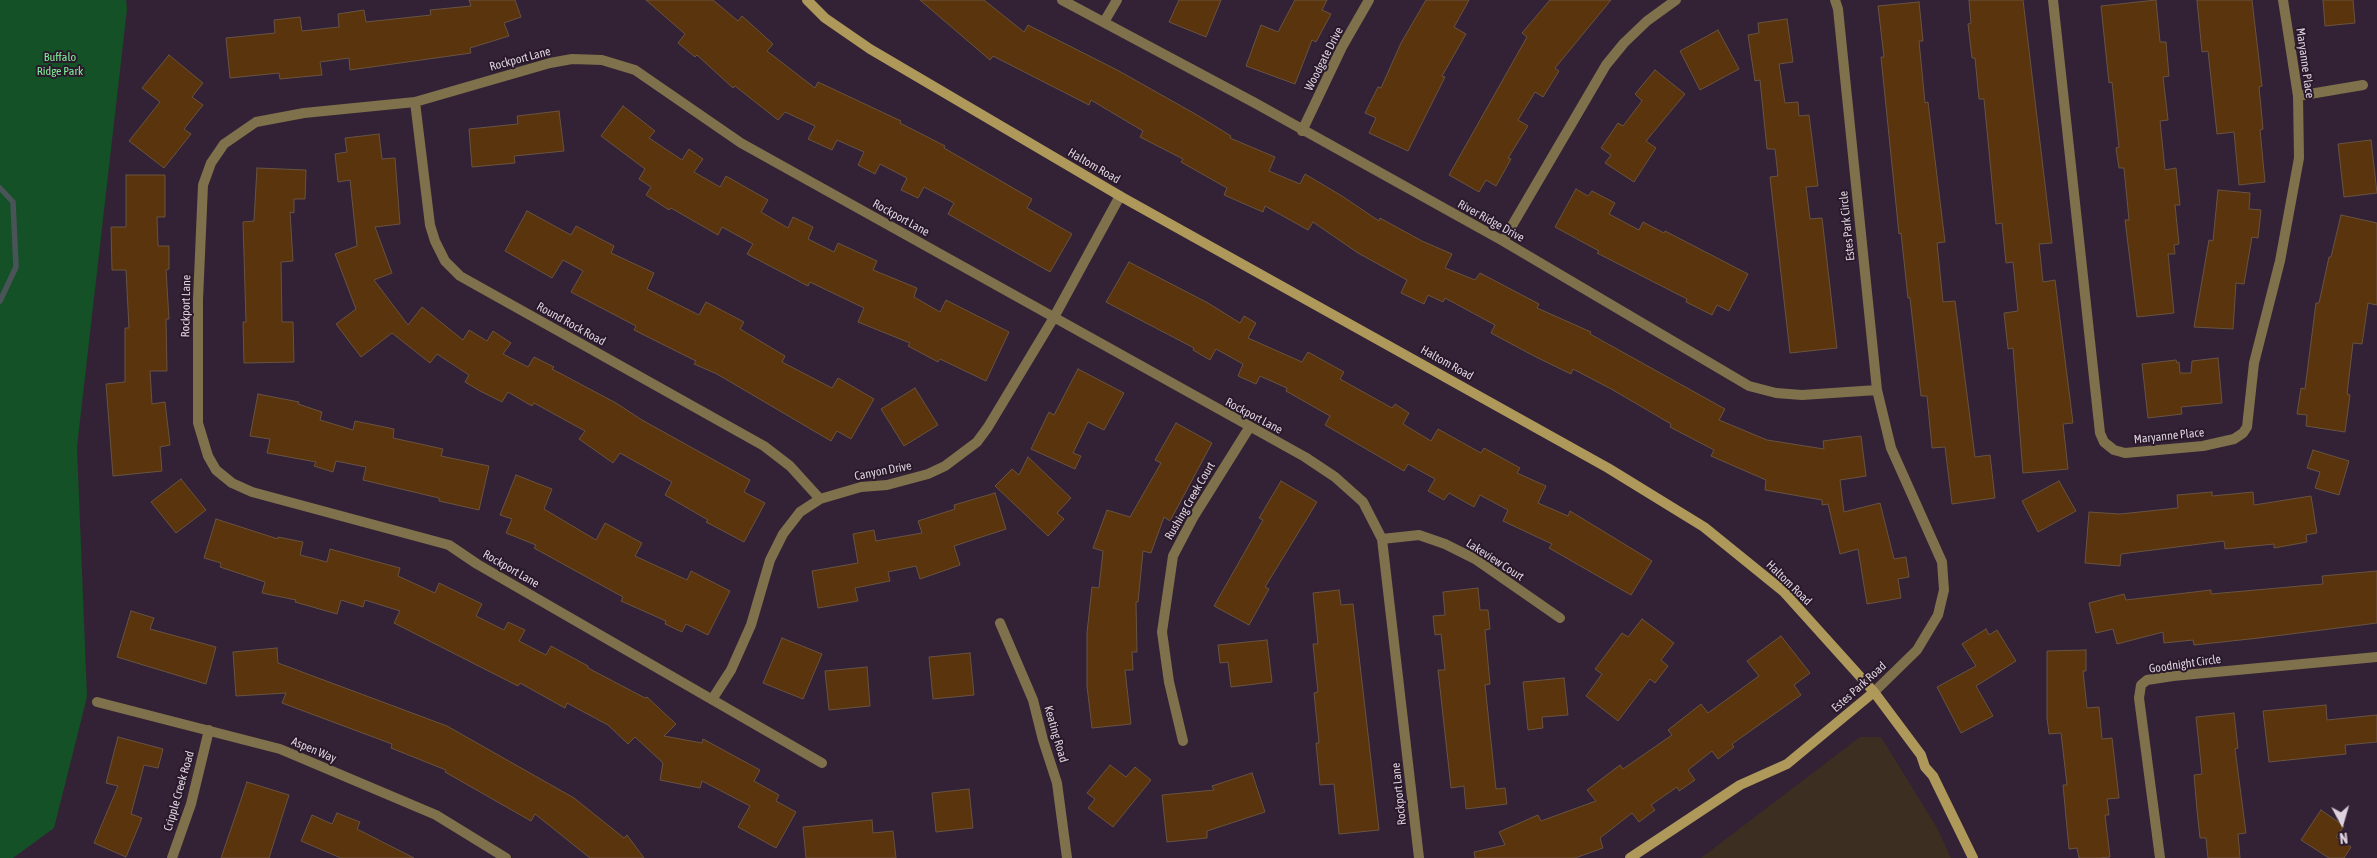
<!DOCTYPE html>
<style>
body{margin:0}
#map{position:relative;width:2377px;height:858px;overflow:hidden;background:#332235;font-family:"Asap Condensed",sans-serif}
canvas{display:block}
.north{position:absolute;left:2317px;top:798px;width:50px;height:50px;-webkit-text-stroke:4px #29192b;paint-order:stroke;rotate:174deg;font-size:14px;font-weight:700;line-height:20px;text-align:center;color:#ddd2de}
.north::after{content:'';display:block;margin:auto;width:18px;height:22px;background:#ddd2de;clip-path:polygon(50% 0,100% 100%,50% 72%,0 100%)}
</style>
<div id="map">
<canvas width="2377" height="858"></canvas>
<div class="north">N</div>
</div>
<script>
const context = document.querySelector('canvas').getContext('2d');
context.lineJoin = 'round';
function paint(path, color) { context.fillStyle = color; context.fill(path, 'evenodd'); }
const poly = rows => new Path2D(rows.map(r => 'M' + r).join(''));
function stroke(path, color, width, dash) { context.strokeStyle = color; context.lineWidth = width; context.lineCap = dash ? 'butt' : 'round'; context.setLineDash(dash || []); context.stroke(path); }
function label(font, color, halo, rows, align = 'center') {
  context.font = font + ' "Asap Condensed",sans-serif'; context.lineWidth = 4; context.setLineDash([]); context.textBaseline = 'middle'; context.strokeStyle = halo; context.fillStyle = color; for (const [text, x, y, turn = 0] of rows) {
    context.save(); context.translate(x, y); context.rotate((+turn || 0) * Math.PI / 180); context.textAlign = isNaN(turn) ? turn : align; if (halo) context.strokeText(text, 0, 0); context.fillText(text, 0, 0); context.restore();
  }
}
paint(poly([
 [1860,737,1881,737,1936,826,1951,858,1701,858]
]), '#3c2e21');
paint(poly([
 [0,0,126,0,127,9,77,447,87,697,54,828,13,858,0,858]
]), '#145126');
stroke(poly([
 [0,188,13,202,16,267,0,301]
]), '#4a5458', 5.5);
const building = poly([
 [469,0,515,0,521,17,504,23,509,36,470,48,471,53,350,70,349,58,320,62,322,75,280,79,279,73,230,78,226,38,275,33,274,20,300,17,302,31,339,27,338,14,364,10,366,22,431,15,430,10,471,6,469,0],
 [646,0,713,0,738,21,742,16,773,44,767,51,815,88,818,82,901,121,900,123,945,146,944,148,1032,199,1027,208,1072,234,1050,272,948,214,954,203,924,187,918,198,901,190,907,178,880,164,875,174,858,165,864,152,837,140,832,150,808,139,815,126,785,112,778,120,735,86,733,88,697,55,695,57,678,43,685,34,646,0],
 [920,0,984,0,1024,32,1028,25,1119,71,1197,115,1231,136,1230,138,1275,157,1269,171,1300,184,1305,174,1342,196,1379,221,1380,218,1422,241,1452,254,1445,268,1475,280,1480,273,1539,304,1537,308,1591,332,1590,334,1725,409,1719,420,1767,440,1824,449,1823,441,1861,436,1866,476,1840,480,1844,512,1880,503,1894,559,1906,557,1909,577,1898,579,1901,598,1867,604,1858,549,1840,554,1828,504,1822,505,1822,500,1765,490,1766,480,1711,456,1714,450,1670,427,1671,424,1613,390,1573,369,1571,374,1536,357,1491,333,1495,325,1445,298,1443,302,1428,295,1424,304,1401,293,1407,280,1358,253,1313,222,1308,230,1265,206,1263,212,1224,195,1227,188,1181,162,1183,159,1140,137,1143,131,1091,100,1089,105,993,56,990,60,920,0],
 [1179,0,1221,0,1206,37,1169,22,1179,0],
 [1295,0,1327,0,1322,10,1331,14,1316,42,1312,40,1295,84,1246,66,1261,25,1278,32,1295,0],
 [1426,0,1469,0,1454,27,1466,34,1442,76,1445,77,1408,151,1369,133,1376,118,1365,113,1378,87,1381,88,1401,43,1426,0],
 [1550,0,1611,0,1555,68,1559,71,1543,97,1535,92,1518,120,1528,126,1508,158,1511,159,1496,186,1486,180,1479,192,1449,175,1527,37,1522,33,1550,0],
 [1969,0,2023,0,2052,243,2039,244,2043,282,2055,280,2073,423,2063,424,2068,469,2023,473,2013,348,2008,349,2004,313,2018,311,2013,262,2006,263,2002,223,1996,224,1984,99,1979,99,1975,58,1972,58,1968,24,1971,23,1969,0],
 [2156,0,2160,42,2166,42,2169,76,2163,77,2168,120,2160,121,2165,170,2176,168,2180,205,2175,205,2179,244,2174,245,2175,254,2168,254,2174,313,2137,317,2125,220,2129,220,2124,168,2119,168,2116,148,2119,147,2112,82,2109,83,2101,6,2156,0],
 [2197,0,2252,0,2262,86,2259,87,2263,129,2260,130,2265,182,2239,185,2234,132,2217,134,2208,51,2202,52,2197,0],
 [2323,0,2353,0,2355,23,2325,26,2323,0],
 [1919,2,1923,41,1919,41,1925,103,1928,102,1945,242,1937,243,1943,302,1955,301,1975,457,1990,455,1995,498,1952,504,1945,447,1932,448,1927,396,1921,396,1910,298,1908,298,1901,233,1899,234,1881,57,1884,57,1878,6,1919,2],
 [1787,19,1793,62,1779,64,1785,103,1798,102,1799,116,1809,115,1818,186,1806,187,1810,219,1822,218,1837,348,1790,353,1770,177,1778,176,1775,149,1767,149,1760,80,1755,81,1748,35,1759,33,1758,23,1787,19],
 [1718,30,1739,69,1700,90,1680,51,1718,30],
 [169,55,203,83,192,97,203,105,184,129,191,134,164,168,129,141,160,102,142,88,169,55],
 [1655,70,1685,94,1646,141,1656,148,1634,182,1605,163,1611,155,1601,148,1618,123,1623,126,1642,101,1635,94,1655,70],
 [623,106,655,131,649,138,682,160,689,149,703,159,694,172,720,187,726,176,768,200,761,212,788,228,793,217,813,227,808,239,834,252,838,243,877,261,873,270,917,288,914,297,940,312,946,300,1009,332,986,381,940,359,938,362,908,346,910,343,858,322,864,308,810,282,808,286,747,254,753,244,722,227,718,235,671,208,669,210,646,195,651,187,639,179,645,169,601,136,623,106],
 [559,111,564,151,514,156,515,163,472,167,469,129,518,124,517,116,559,111],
 [379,134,382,159,395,158,400,224,375,227,392,273,374,280,408,325,422,307,463,340,469,330,487,341,493,331,511,343,503,354,528,367,534,357,554,367,552,369,616,403,642,420,750,480,744,492,765,503,744,542,706,522,708,520,665,495,672,482,620,453,613,463,579,439,585,431,534,403,532,406,508,392,502,402,480,391,465,382,469,375,437,354,430,363,392,333,361,357,336,324,356,309,335,254,357,246,350,180,338,182,335,154,347,152,345,138,379,134],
 [2371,140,2377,193,2344,197,2338,144,2371,140],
 [257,168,306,170,305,199,294,199,294,213,290,212,293,261,281,262,282,322,293,322,294,362,244,363,243,322,246,322,243,222,254,221,257,168],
 [126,175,165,175,165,217,157,217,158,246,169,246,169,269,166,270,169,319,166,319,167,371,150,371,152,404,165,402,170,445,160,447,162,471,113,476,106,384,125,382,125,328,129,328,126,270,112,270,111,227,126,227,126,175],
 [1576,189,1588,196,1592,191,1615,203,1609,214,1639,230,1643,222,1664,233,1665,231,1748,274,1729,311,1717,305,1712,315,1686,302,1687,299,1597,253,1599,251,1555,227,1576,189],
 [2218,190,2250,193,2249,209,2261,210,2258,238,2252,237,2244,284,2236,283,2233,329,2194,327,2209,240,2213,241,2218,190],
 [527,211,571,235,576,226,614,246,611,253,654,273,647,289,699,315,706,302,744,322,740,329,785,356,782,362,832,388,838,378,874,399,851,439,837,431,831,441,717,374,694,364,696,361,634,330,636,326,571,292,583,271,563,260,552,278,505,251,527,211],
 [2341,215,2377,223,2377,305,2368,303,2362,344,2353,343,2347,394,2350,395,2345,432,2306,426,2307,415,2297,414,2301,388,2305,389,2316,303,2319,303,2329,257,2331,257,2341,215],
 [1129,262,1208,303,1240,323,1244,316,1256,323,1248,338,1302,362,1308,352,1344,372,1340,379,1392,408,1395,404,1409,413,1403,424,1431,441,1438,429,1481,453,1484,448,1520,468,1517,473,1546,486,1538,503,1568,516,1570,511,1652,561,1631,595,1549,548,1552,544,1503,521,1508,510,1480,495,1474,507,1449,493,1444,500,1428,491,1435,479,1408,464,1404,471,1325,425,1330,416,1286,391,1287,388,1260,376,1256,384,1238,376,1243,364,1216,349,1210,360,1193,350,1194,348,1106,302,1129,262],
 [2218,358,2222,403,2181,407,2182,414,2148,418,2142,364,2176,360,2177,363,2179,362,2180,373,2191,373,2192,361,2218,358],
 [1078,369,1124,393,1104,430,1088,422,1073,453,1081,456,1075,469,1031,449,1049,412,1054,415,1078,369],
 [915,388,938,425,904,446,881,409,915,388],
 [258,394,299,402,298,404,322,412,320,420,353,430,355,421,394,429,393,438,443,449,441,456,489,466,479,510,439,501,439,498,363,480,366,467,336,461,333,472,314,466,316,462,267,453,270,439,250,436,258,394],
 [1176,423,1212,443,1170,521,1164,517,1151,553,1143,551,1138,602,1136,602,1137,652,1132,652,1133,670,1125,670,1131,724,1092,728,1087,686,1087,633,1092,587,1099,588,1103,551,1093,548,1107,510,1130,517,1161,463,1155,460,1176,423],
 [2313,450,2349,461,2339,495,2315,488,2320,472,2307,468,2313,450],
 [1028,457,1071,498,1057,513,1064,519,1048,536,995,486,1012,469,1019,475,1028,457],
 [516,475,552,489,544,509,596,540,605,523,642,543,635,556,687,580,691,571,730,591,708,635,686,624,682,632,665,624,666,621,621,601,623,597,534,548,536,545,506,533,512,519,500,515,516,475],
 [181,479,206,510,176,533,151,502,181,479],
 [1281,481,1317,502,1265,587,1269,589,1249,625,1214,606,1263,520,1259,518,1281,481],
 [2059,481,2076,511,2038,532,2022,501,2059,481],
 [2212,492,2212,496,2253,492,2254,505,2311,496,2317,533,2306,535,2307,542,2274,548,2274,544,2225,549,2224,541,2121,554,2120,566,2085,563,2089,512,2120,514,2178,508,2177,495,2212,492],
 [995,493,1006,529,954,546,960,565,920,579,916,566,888,572,890,581,855,588,858,601,818,608,812,571,858,563,853,534,874,530,876,541,922,533,918,521,955,509,954,505,995,493],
 [216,519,278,539,278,537,303,542,300,555,327,562,330,549,400,568,398,576,435,593,439,583,482,604,476,616,504,630,508,622,525,630,519,641,546,655,551,646,588,666,588,668,645,698,647,697,676,724,664,736,702,743,703,739,760,770,754,781,779,795,776,801,796,812,776,848,738,827,750,806,702,781,700,788,660,780,663,763,635,737,628,744,608,725,567,703,565,708,520,683,518,686,394,623,400,611,365,600,363,607,341,600,337,614,295,602,296,600,262,593,265,582,220,567,221,563,204,558,216,519],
 [2377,571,2377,623,2259,638,2194,645,2193,640,2164,643,2163,632,2117,644,2113,629,2096,633,2089,603,2124,594,2126,600,2211,590,2211,594,2323,584,2322,576,2377,571],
 [1478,588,1480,610,1488,610,1490,629,1485,630,1490,684,1485,685,1496,789,1505,788,1507,804,1466,809,1464,786,1451,788,1438,670,1445,670,1441,634,1435,635,1433,616,1445,615,1443,592,1478,588],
 [1339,590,1341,605,1353,604,1379,830,1339,834,1334,784,1320,785,1316,743,1319,743,1314,693,1318,692,1313,644,1318,644,1313,593,1339,590],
 [131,611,154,618,150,629,216,647,206,684,117,657,131,611],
 [1642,619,1674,643,1661,660,1668,666,1655,683,1650,679,1618,721,1586,696,1602,674,1595,669,1622,633,1628,637,1642,619],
 [1986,629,1989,635,1997,630,2016,661,1976,686,1993,716,1961,733,1937,687,1976,666,1962,644,1986,629],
 [1781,636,1810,673,1794,685,1801,695,1732,744,1734,747,1718,759,1712,751,1688,770,1695,780,1679,791,1677,787,1651,805,1655,810,1639,822,1632,813,1600,838,1603,848,1575,858,1475,858,1474,852,1505,845,1499,832,1538,815,1541,821,1596,801,1587,790,1620,765,1623,769,1672,735,1668,730,1701,704,1708,713,1759,676,1747,661,1781,636],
 [782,638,822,654,803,699,763,683,782,638],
 [1267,640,1272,682,1231,687,1228,662,1220,663,1218,645,1267,640],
 [277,648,278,663,447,726,574,798,624,838,627,835,644,858,590,858,535,814,531,821,445,772,446,770,391,748,392,744,282,703,286,693,236,696,233,652,277,648],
 [2086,650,2086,671,2083,671,2087,708,2099,707,2102,739,2112,738,2119,798,2107,799,2109,815,2105,815,2110,857,2099,858,2079,858,2077,848,2069,849,2063,785,2067,785,2061,733,2049,734,2047,718,2047,651,2086,650],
 [970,653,974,695,933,699,929,657,970,653],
 [867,667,870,706,829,710,825,671,867,667],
 [1564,678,1568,715,1542,717,1543,728,1528,730,1523,682,1564,678],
 [2326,705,2327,720,2377,715,2377,742,2345,745,2346,754,2269,762,2263,711,2326,705],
 [2234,713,2238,748,2235,749,2246,833,2238,834,2240,858,2208,858,2206,838,2200,838,2197,810,2194,775,2202,774,2196,717,2234,713],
 [118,737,163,749,158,768,144,765,131,814,142,818,126,857,94,843,118,786,106,783,118,737],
 [1110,765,1126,777,1135,767,1151,780,1113,827,1088,808,1095,799,1087,793,1110,765],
 [1252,773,1265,812,1207,831,1207,838,1167,842,1162,795,1214,790,1212,786,1252,773],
 [247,782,289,795,269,858,221,858,247,782],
 [969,789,973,828,936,832,932,793,969,789],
 [2321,810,2344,826,2336,837,2351,847,2344,858,2329,858,2301,840,2321,810],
 [337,813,360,822,357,829,414,858,341,858,301,841,312,815,332,824,337,813],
 [872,820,873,833,893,831,896,858,806,858,803,827,872,820]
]);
paint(building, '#5a340c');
stroke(building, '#685341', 1);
stroke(poly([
 [1062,0,1255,103,1503,241,1749,386,1776,393,1802,395,1877,390],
 [1835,0,1838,9,1877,390,1891,448,1942,562,1944,590,1938,615,1917,650,1874,692],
 [2053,0,2100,433,2104,442,2114,450,2125,453,2203,446,2234,439,2243,433,2247,427,2254,363,2280,261,2299,158,2298,96,2283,0],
 [1104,22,1117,0],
 [2298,96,2363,85],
 [415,102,430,225,435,241,445,261,460,276,764,446,790,466,820,499],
 [1302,131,1342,47,1369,0],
 [1503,241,1606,65,1624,43,1647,21,1676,0],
 [1382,539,1419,535,1445,544,1475,559,1560,618],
 [1000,623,1033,700,1043,740,1057,783,1067,858],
 [713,698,731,670,751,625,770,560,783,534,800,512,820,499,861,487,887,485,928,474,945,466,977,442,988,427,1053,319,1120,196],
 [97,702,280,749,436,815,506,858],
 [1183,741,1169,682,1162,632,1173,556,1194,516,1249,428],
 [822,763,477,564,449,545,252,492,232,483,216,470,208,456,198,423,198,300,203,185,211,163,224,144,256,122,304,113,415,102,550,63,572,59,602,60,635,70,741,143,1305,457,1335,477,1363,502,1382,539,1419,858],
 [172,858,191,804,209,730],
 [2160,858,2139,698,2141,685,2147,680,2173,676,2377,657]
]), '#7e714b', 10);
stroke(poly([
 [807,0,825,18,870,49,1120,196,1608,468,1704,527,1783,591,1874,692,1921,755,1925,767,1933,776,1973,858],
 [1630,858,1740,785,1787,764,1874,692]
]), '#ae995b', 10);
label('12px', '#82ed98', '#29192b', [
 ["Buffalo",60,57],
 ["Ridge Park",60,71]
]);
label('12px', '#ddd2de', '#29192b', [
 ["Rockport Lane",520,59,-15],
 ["Woodgate Drive",1324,59,-63],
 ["Maryanne Place",2305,63,82],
 ["Haltom Road",1094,166,30],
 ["Rockport Lane",901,218,29],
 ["River Ridge Drive",1491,221,29],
 ["Estes Park Circle",1847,226,-96],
 ["Rockport Lane",186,306,-89],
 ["Round Rock Road",571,324,29],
 ["Haltom Road",1447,363,29],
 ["Rockport Lane",1254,416,28],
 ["Maryanne Place",2169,436,-6],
 ["Canyon Drive",883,471,-11],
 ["Rushing Creek Court",1190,501,-60],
 ["Lakeview Court",1495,560,33],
 ["Rockport Lane",511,569,30],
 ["Haltom Road",1789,583,44],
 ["Goodnight Circle",2185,664,-8],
 ["Estes Park Road",1859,687,-42],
 ["Keating Road",1056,734,74],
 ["Aspen Way",314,750,23],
 ["Cripple Creek Road",179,791,-74],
 ["Rockport Lane",1399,794,-96]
]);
</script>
